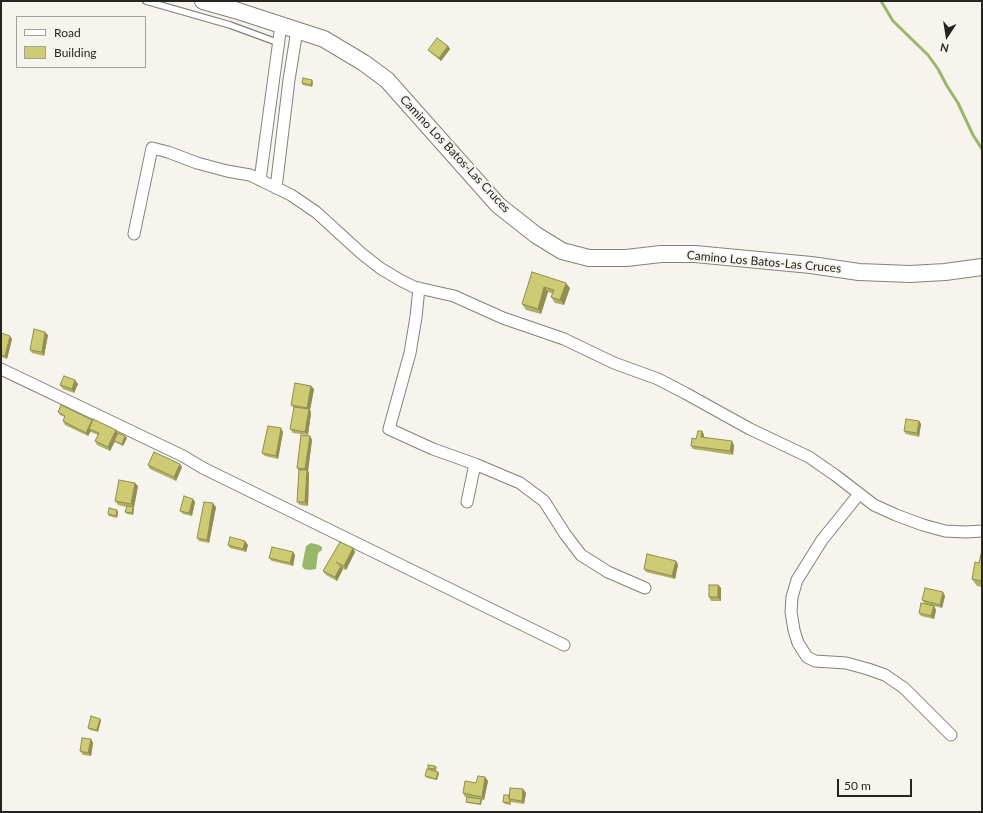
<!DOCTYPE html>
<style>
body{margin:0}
#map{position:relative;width:983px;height:813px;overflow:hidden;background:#f6f4ed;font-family:Lato,sans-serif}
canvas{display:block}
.frame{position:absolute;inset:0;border:2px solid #252422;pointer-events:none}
.legend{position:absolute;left:16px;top:16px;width:130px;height:52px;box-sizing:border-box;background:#f6f4ed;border:1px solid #a2a19c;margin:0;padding:5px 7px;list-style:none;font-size:12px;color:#252422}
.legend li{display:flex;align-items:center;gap:8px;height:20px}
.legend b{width:20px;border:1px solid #a2a19c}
.north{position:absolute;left:927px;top:16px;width:40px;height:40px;-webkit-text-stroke:3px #f6f4ed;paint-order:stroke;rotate:192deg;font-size:11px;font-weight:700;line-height:16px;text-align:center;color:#252422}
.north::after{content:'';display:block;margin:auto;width:14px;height:18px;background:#252422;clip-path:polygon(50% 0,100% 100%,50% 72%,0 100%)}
.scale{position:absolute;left:837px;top:779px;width:75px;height:18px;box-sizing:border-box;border:2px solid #252422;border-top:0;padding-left:5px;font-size:12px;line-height:14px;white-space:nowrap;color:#252422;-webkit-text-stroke:3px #f6f4ed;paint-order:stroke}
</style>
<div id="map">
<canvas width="983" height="813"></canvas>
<div class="frame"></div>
<ul class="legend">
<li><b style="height:5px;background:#fff"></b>Road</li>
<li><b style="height:11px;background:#cdcc74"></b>Building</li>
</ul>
<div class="north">N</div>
<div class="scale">50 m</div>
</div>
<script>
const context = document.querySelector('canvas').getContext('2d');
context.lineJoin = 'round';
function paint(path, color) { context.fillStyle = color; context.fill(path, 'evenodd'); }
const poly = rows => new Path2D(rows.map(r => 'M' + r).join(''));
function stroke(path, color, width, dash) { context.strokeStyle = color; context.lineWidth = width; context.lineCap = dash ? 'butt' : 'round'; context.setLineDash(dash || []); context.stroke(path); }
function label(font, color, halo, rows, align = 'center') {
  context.font = font + ' Lato,sans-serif'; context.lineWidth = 4; context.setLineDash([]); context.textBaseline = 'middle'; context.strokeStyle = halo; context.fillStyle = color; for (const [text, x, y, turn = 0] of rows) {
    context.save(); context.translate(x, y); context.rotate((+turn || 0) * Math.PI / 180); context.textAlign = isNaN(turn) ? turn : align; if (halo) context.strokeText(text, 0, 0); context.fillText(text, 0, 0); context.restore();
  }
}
paint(poly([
 [311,543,319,545,322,547,322,550,318,553,316,569,309,570,304,569,302,566,306,546]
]), '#99b768');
stroke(poly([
 [881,1,893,21,928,55,938,69,947,86,958,103,973,135,982,149]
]), '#99b768', 3);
const lane = poly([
 [146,1,230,25,279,43]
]);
const street = poly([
 [260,180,281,25],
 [276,188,289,80,297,30],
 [134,234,152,148,168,152,197,163,227,171,250,175,291,195,316,212,361,253,380,268,400,280,414,287,454,296,503,318,564,339,614,363,658,379,685,393,750,429,809,457,835,475,874,505,896,515,923,525,945,531,966,532,982,531],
 [419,288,416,317,410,353,389,429,433,449,475,464,520,483,544,501,565,534,581,555,608,572,645,588],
 [1,369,183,456,203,468,564,645],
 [859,494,822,540,797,580,792,597,791,612,794,630,798,643,807,657,815,661,846,663,868,669,885,675,904,688,951,735],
 [467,502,475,464]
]);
const secondary = poly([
 [203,1,235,10,324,39,364,63,387,80,498,205,536,235,562,251,589,258,626,258,661,254,695,254,811,265,859,272,910,274,945,272,982,267]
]);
stroke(lane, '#83817b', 8);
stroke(street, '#83817b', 13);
stroke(secondary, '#83817b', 18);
stroke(lane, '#fff', 5.5);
stroke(street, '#fff', 11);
stroke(secondary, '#fff', 16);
paint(poly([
 [448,46,450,49,441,61,431,53,428,50],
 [313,82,312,87,303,85,302,83],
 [532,272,570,288,564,305,555,303,551,297,553,294,548,292,541,314,526,310,522,304],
 [1,333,12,339,7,359,1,357],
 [48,335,44,356,32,353,30,350],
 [75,380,78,384,74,393,63,389,60,385],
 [311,386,314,389,310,410,311,413,308,435,293,433,290,429,294,408,291,405],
 [58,412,93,421,116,430,118,433,125,436,127,438,123,446,115,442,110,451,97,445,95,441,98,435,91,432,91,431,88,436,65,425,63,421,65,417,60,415],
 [919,421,921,424,919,437,906,434,904,431],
 [702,431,704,435,704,437,734,445,733,455,693,449,691,446],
 [283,432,278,459,265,456,262,453],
 [310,436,312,440,308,471,309,473,308,506,300,505,297,502,299,471,297,468],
 [148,465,182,467,176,481,150,469],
 [138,486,133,508,134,509,133,515,127,514,125,512,127,507,118,505,115,501],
 [193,499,195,502,192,516,183,514,180,511],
 [216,507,209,543,199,541,197,538],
 [117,510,118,512,117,518,109,516,108,514],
 [228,545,248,545,246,552,230,548],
 [353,548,355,552,346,570,342,568,343,569,337,581,326,575,323,571],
 [982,550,982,587,977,586,972,579,979,563],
 [293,552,295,555,293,566,272,561,269,558],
 [676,561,678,565,675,579,646,572,644,569],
 [718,585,721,588,721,601,711,601,709,597],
 [945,596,942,608,925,604,922,600],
 [934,606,936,610,934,619,921,616,919,613],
 [100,719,101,720,98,732,90,730,88,728],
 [91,739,93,743,91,756,83,755,80,751],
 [435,766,437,767,436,771,438,772,439,773,437,780,427,778,425,776,428,769,428,768],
 [485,777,488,781,484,800,481,800,481,805,468,803,466,802,467,797,465,797,463,793],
 [523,789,526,793,524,804,511,802,511,805,505,804,503,802,509,795]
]), '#b0af64');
paint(poly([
 [448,46,450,49,441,61,439,58],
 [312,80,313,82,312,87,311,85],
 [566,283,570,288,564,305,560,300],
 [544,287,548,292,541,314,538,309],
 [45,332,48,335,44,356,42,352],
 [10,336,12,339,7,359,5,356],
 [75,380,78,384,74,393,72,389],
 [311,386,314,389,310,410,311,413,308,435,305,432,309,410,307,408],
 [92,420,95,423,89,429,91,431,88,436,86,433],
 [919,421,921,424,919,437,917,433],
 [281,428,283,432,278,459,276,456],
 [116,430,118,434,110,451,108,447],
 [702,431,704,435,704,440,701,437],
 [125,436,127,438,123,446,122,444],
 [310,436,312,440,308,471,309,473,308,506,305,502,307,471,305,469],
 [732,441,734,445,733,455,730,451],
 [180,464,182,467,176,481,174,477],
 [135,483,138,486,134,508,131,504],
 [193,499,195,502,192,516,189,513],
 [213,503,216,507,209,543,207,540],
 [133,507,134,509,133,515,132,513],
 [117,510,118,512,117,518,116,516],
 [245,541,248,545,246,552,243,549],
 [353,548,355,552,346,570,344,566],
 [293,552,295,555,293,566,290,563],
 [676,561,678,565,675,579,672,576],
 [341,566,343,569,337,581,335,577],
 [718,585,721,588,721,601,718,597],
 [943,592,945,596,942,608,940,605],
 [934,606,936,610,934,619,931,616],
 [100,719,101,720,98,732,97,730],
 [91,739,93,743,91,756,88,753],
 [438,772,439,773,437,780,436,779],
 [485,777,488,781,484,800,482,797],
 [523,789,526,793,524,804,522,801],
 [481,799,482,800,481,805,480,804]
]), '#908f51');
const building = poly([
 [437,38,448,46,439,58,428,50,437,38],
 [303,78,312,80,311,85,302,83,303,78],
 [532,272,566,283,560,300,551,297,554,290,544,287,538,309,522,304,532,272],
 [34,329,45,332,42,352,30,350,34,329],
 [1,333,10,336,5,356,1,355,1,333],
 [64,376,75,380,72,389,60,385,64,376],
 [295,383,311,386,307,408,291,405,295,383],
 [61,405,92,420,86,433,63,421,65,416,58,412,61,405],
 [294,407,309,409,305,432,290,429,294,407],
 [93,419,116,430,108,447,95,441,99,433,89,429,93,419],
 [906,419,919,421,917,433,904,431,906,419],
 [268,426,281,428,276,456,262,453,268,426],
 [698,431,702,431,701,437,732,441,730,451,691,446,692,438,696,439,698,431],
 [118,433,125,436,122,444,114,441,118,433],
 [301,435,310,436,305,469,297,468,301,435],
 [154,452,180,464,174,477,148,465,154,452],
 [299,470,307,470,305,502,297,502,299,470],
 [119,480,135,483,131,504,115,501,119,480],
 [184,496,193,499,189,513,180,511,184,496],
 [204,502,213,503,207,540,197,538,204,502],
 [127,506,133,507,132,513,125,512,127,506],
 [109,508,117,510,116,516,108,514,109,508],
 [230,537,245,541,243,549,228,545,230,537],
 [340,542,353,548,344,566,336,562,341,566,335,577,323,571,340,542],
 [272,547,293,552,290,563,269,558,272,547],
 [982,550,982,581,972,579,975,562,979,563,982,550],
 [647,554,676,561,672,576,644,569,647,554],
 [709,585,718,585,718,597,709,597,709,585],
 [925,588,943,592,940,605,922,600,925,588],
 [921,603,934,606,931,616,919,613,921,603],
 [91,716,100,719,97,730,88,728,91,716],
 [82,738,91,739,88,753,80,751,82,738],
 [428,765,435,766,435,769,428,768,428,765],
 [427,769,438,772,436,779,425,776,427,769],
 [478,776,485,777,482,797,463,793,465,781,476,783,478,776],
 [510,788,523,789,522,801,509,799,510,788],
 [504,795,509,795,509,799,510,800,509,803,503,802,504,795],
 [467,797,481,799,480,804,466,802,467,797]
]);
paint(building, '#cdcc74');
stroke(building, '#908f51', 1);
label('12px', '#252422', '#f6f4ed', [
 ["Camino Los Batos-Las Cruces",455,154,47],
 ["Camino Los Batos-Las Cruces",764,262,5]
]);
</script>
